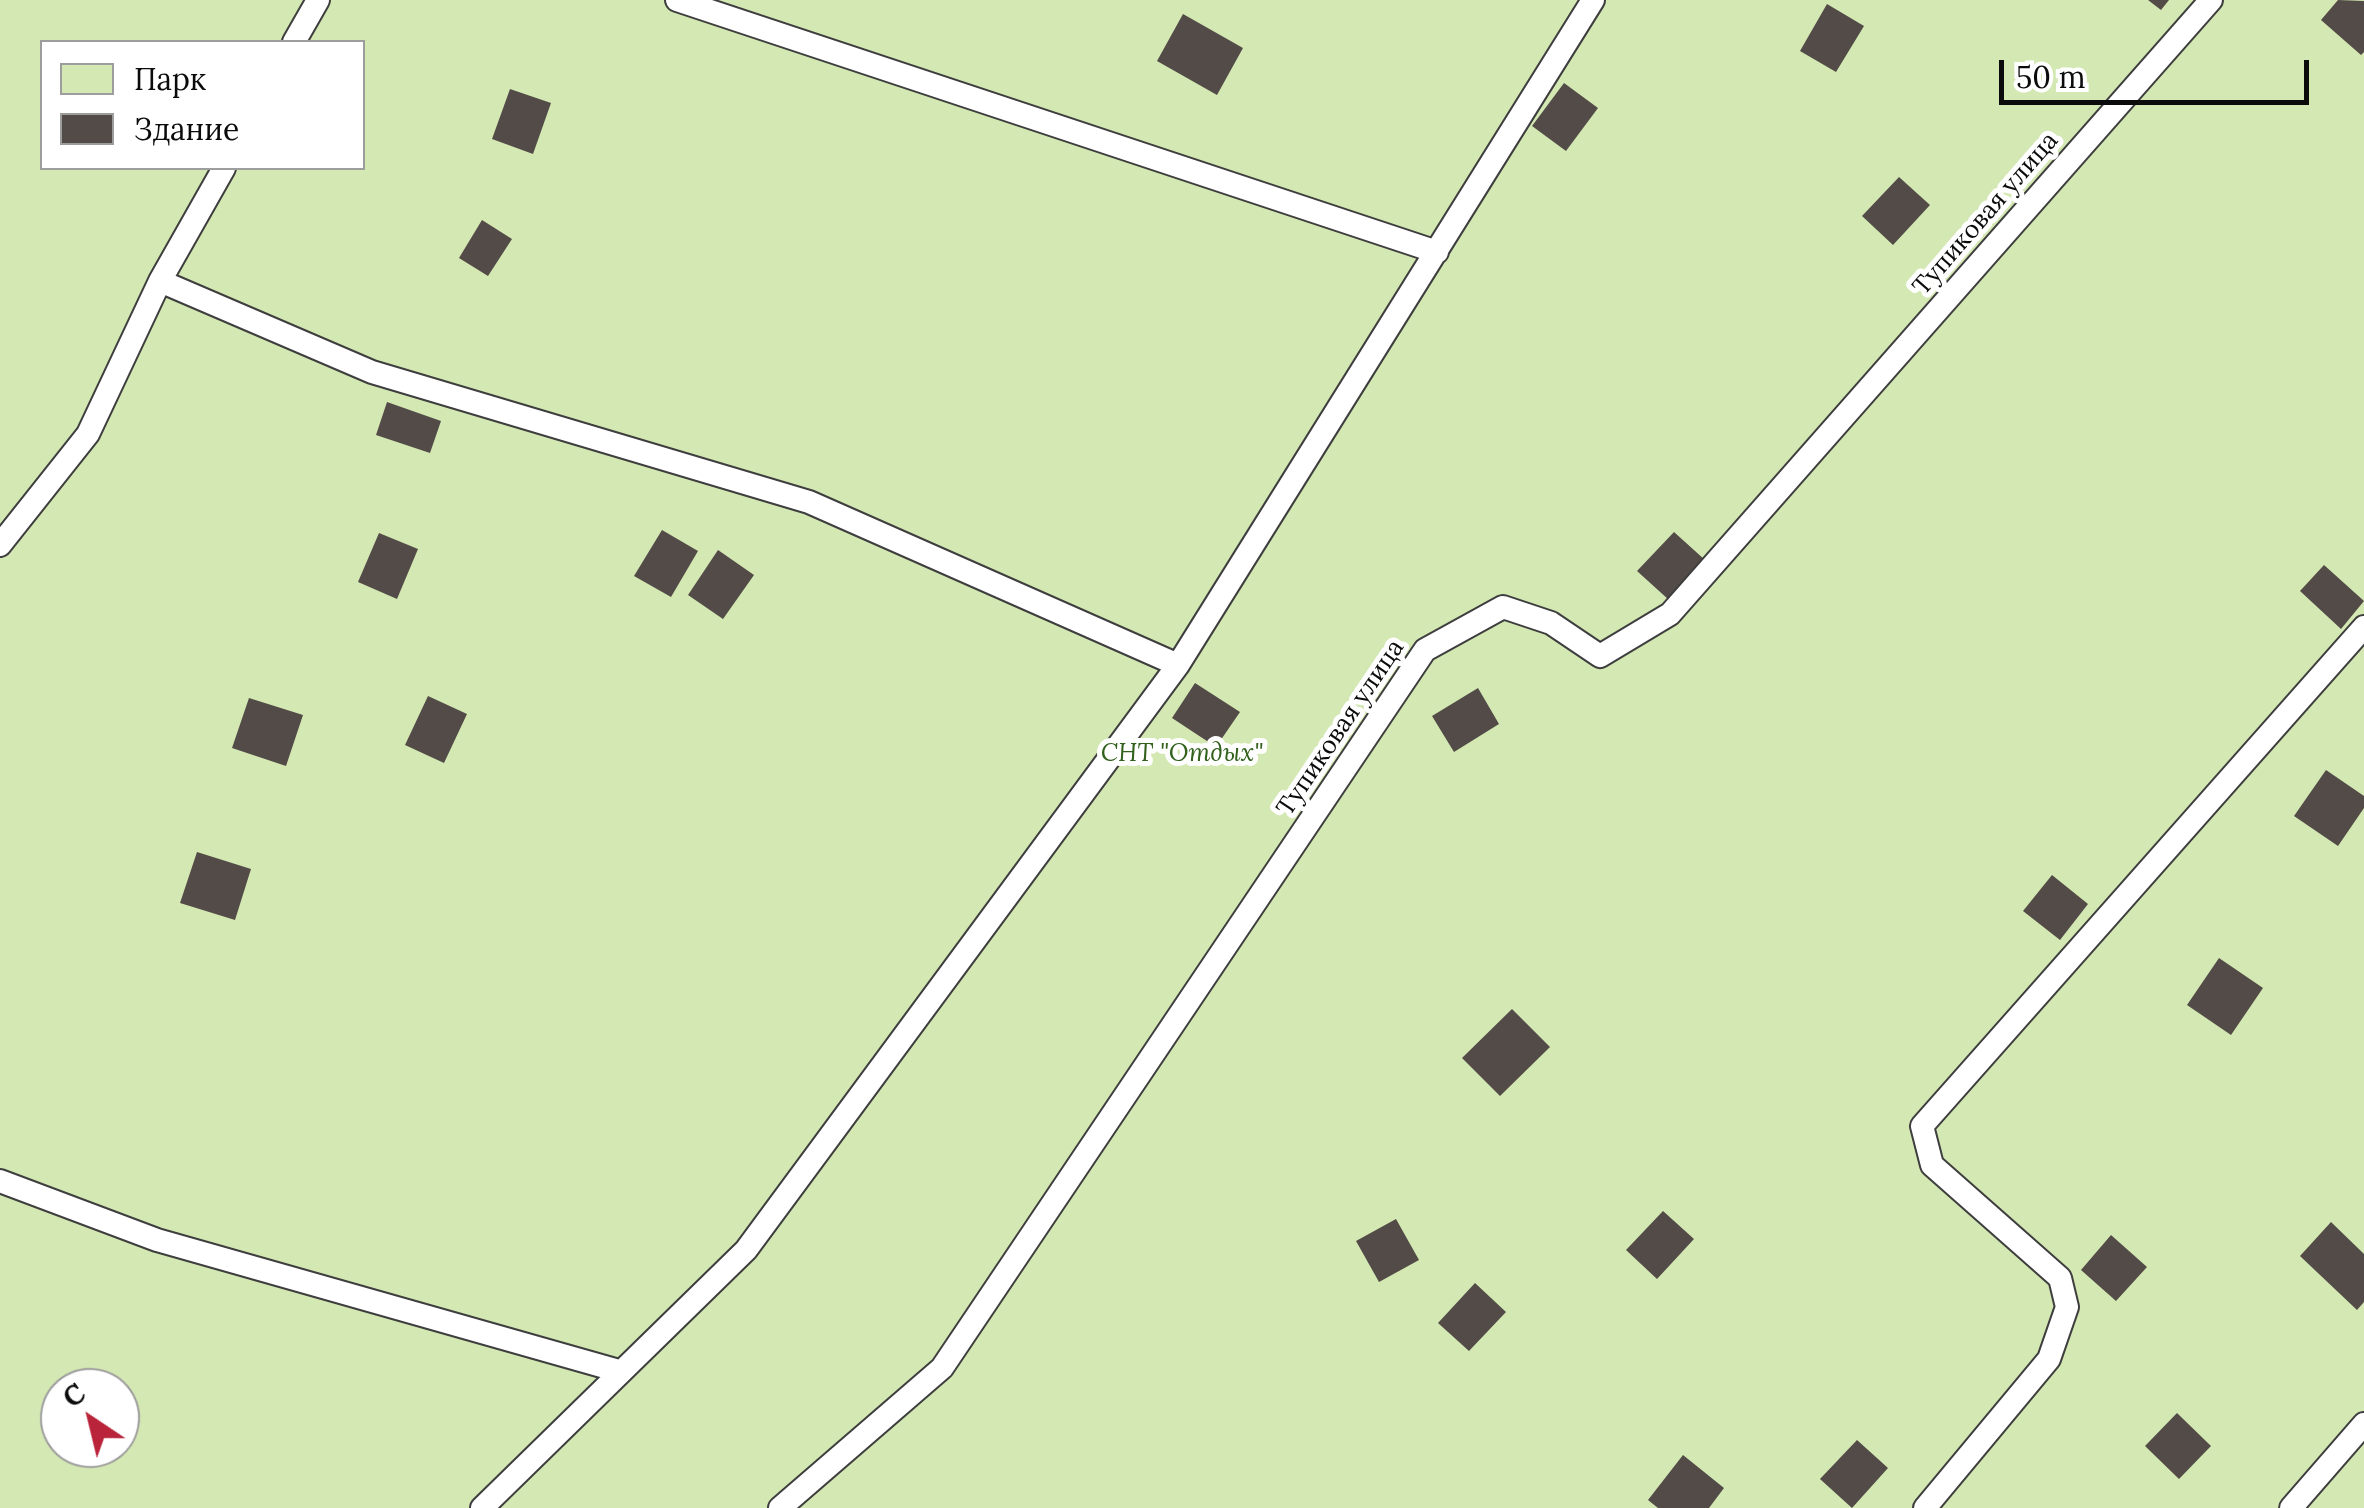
<!DOCTYPE html>
<meta charset="utf-8">
<style>
body{margin:0}
#map{position:relative;width:2364px;height:1508px;overflow:hidden;background:#fff8e8;font-family:Lora,serif}
canvas{display:block}
.legend{position:absolute;left:40px;top:40px;width:325px;height:130px;box-sizing:border-box;background:#fff;border:2px solid #9d9d9d;margin:0;padding:12px 18px;list-style:none;font-size:30px;color:#0b0b0b}
.legend li{display:flex;align-items:center;gap:20px;height:50px}
.legend b{width:50px;border:2px solid #9d9d9d}
.north{position:absolute;left:40px;top:1368px;width:100px;height:100px;box-sizing:border-box;background:#fff;border:2px solid #9d9d9d;border-radius:50%;rotate:325deg;font-size:28px;font-weight:700;line-height:40px;text-align:center;color:#0b0b0b}
.north::after{content:'';display:block;margin:auto;width:35px;height:45px;background:#b9243a;clip-path:polygon(50% 0,100% 100%,50% 72%,0 100%)}
.scale{position:absolute;left:1999px;top:60px;width:310px;height:45px;box-sizing:border-box;border:5px solid #0b0b0b;border-top:0;padding-left:12px;font-size:30px;line-height:35px;white-space:nowrap;color:#0b0b0b;-webkit-text-stroke:8px #fff;paint-order:stroke}
</style>
<div id="map">
<canvas width="2364" height="1508"></canvas>
<ul class="legend">
<li><b style="height:28px;background:#d4e8b3"></b>Парк</li>
<li><b style="height:28px;background:#534b47"></b>Здание</li>
</ul>
<div class="north">С</div>
<div class="scale">50 m</div>
</div>
<script>
const context = document.querySelector('canvas').getContext('2d');
context.lineJoin = 'round';
function paint(path, color) { context.fillStyle = color; context.fill(path, 'evenodd'); }
const poly = rows => new Path2D(rows.map(r => 'M' + r).join(''));
function stroke(path, color, width, dash) { context.strokeStyle = color; context.lineWidth = width; context.lineCap = dash ? 'butt' : 'round'; context.setLineDash(dash || []); context.stroke(path); }
function label(font, color, halo, rows, align = 'center') {
  context.font = font + ' Lora,serif'; context.lineWidth = 10; context.setLineDash([]); context.textBaseline = 'middle'; context.strokeStyle = halo; context.fillStyle = color; for (const [text, x, y, turn = 0] of rows) {
    context.save(); context.translate(x, y); context.rotate((+turn || 0) * Math.PI / 180); context.textAlign = isNaN(turn) ? turn : align; if (halo) context.strokeText(text, 0, 0); context.fillText(text, 0, 0); context.restore();
  }
}
paint(poly([
 [0,0,2364,0,2364,1508,0,1508],
 [42,42,362,42,362,168,42,168],
 [60,1388,120,1388,120,1448,60,1448]
]), '#d4e8b3');
paint(poly([
 [2148,0,2169,0,2161,10],
 [2338,0,2364,1,2364,52,2361,55,2321,20],
 [1827,4,1864,26,1836,72,1800,51],
 [1183,14,1243,48,1217,95,1157,61],
 [1564,83,1598,108,1566,151,1532,126],
 [510,89,551,103,533,154,492,139],
 [1899,177,1930,205,1893,245,1862,216],
 [482,220,512,239,488,276,459,258],
 [387,402,441,421,430,453,376,435],
 [662,530,698,551,671,597,634,576],
 [1674,532,1705,560,1669,600,1637,571],
 [379,533,418,549,397,599,358,582],
 [718,550,754,575,723,619,688,595],
 [2324,565,2364,601,2341,629,2300,591],
 [1195,683,1240,712,1216,747,1172,718],
 [1478,688,1499,724,1454,752,1432,716],
 [428,696,467,714,444,763,405,745],
 [249,698,303,715,286,766,232,748],
 [2326,770,2364,796,2364,808,2338,846,2294,816],
 [197,852,251,869,235,920,180,903],
 [2052,875,2088,904,2060,940,2023,911],
 [2219,958,2263,988,2231,1035,2187,1005],
 [1512,1009,1550,1047,1500,1096,1462,1058],
 [1663,1211,1694,1239,1657,1279,1626,1250],
 [1396,1219,1419,1260,1379,1282,1356,1241],
 [2331,1222,2364,1254,2364,1302,2357,1310,2300,1256],
 [2111,1235,2147,1267,2116,1301,2081,1270],
 [1475,1283,1506,1312,1469,1351,1438,1323],
 [2177,1413,2211,1446,2179,1479,2145,1446],
 [1857,1440,1888,1468,1852,1508,1820,1479],
 [1683,1455,1724,1488,1709,1508,1658,1508,1648,1500]
]), '#534b47');
const service = poly([
 [677,0,1437,252],
 [294,42,318,0],
 [160,281,372,372,809,502,1178,665],
 [0,545,88,434,160,281,224,168],
 [0,1181,157,1240,619,1371],
 [482,1508,746,1250,1178,665,1593,0],
 [780,1508,942,1368,1425,650,1503,607,1551,623,1600,656,1670,614,2211,0],
 [1925,1508,2049,1359,2067,1307,2060,1278,1932,1165,1922,1126,2364,627],
 [2291,1508,2364,1424]
]);
stroke(service, '#3e3e3e', 26);
stroke(service, '#fff', 22);
label('25px', '#0b0b0b', '#fff', [
 ["Тупиковая улица",1986,214,-49],
 ["Тупиковая улица",1341,728,-56]
]);
label('italic 25px', '#31611c', '#fff', [
 ["СНТ \"Отдых\"",1182,754]
]);
</script>
